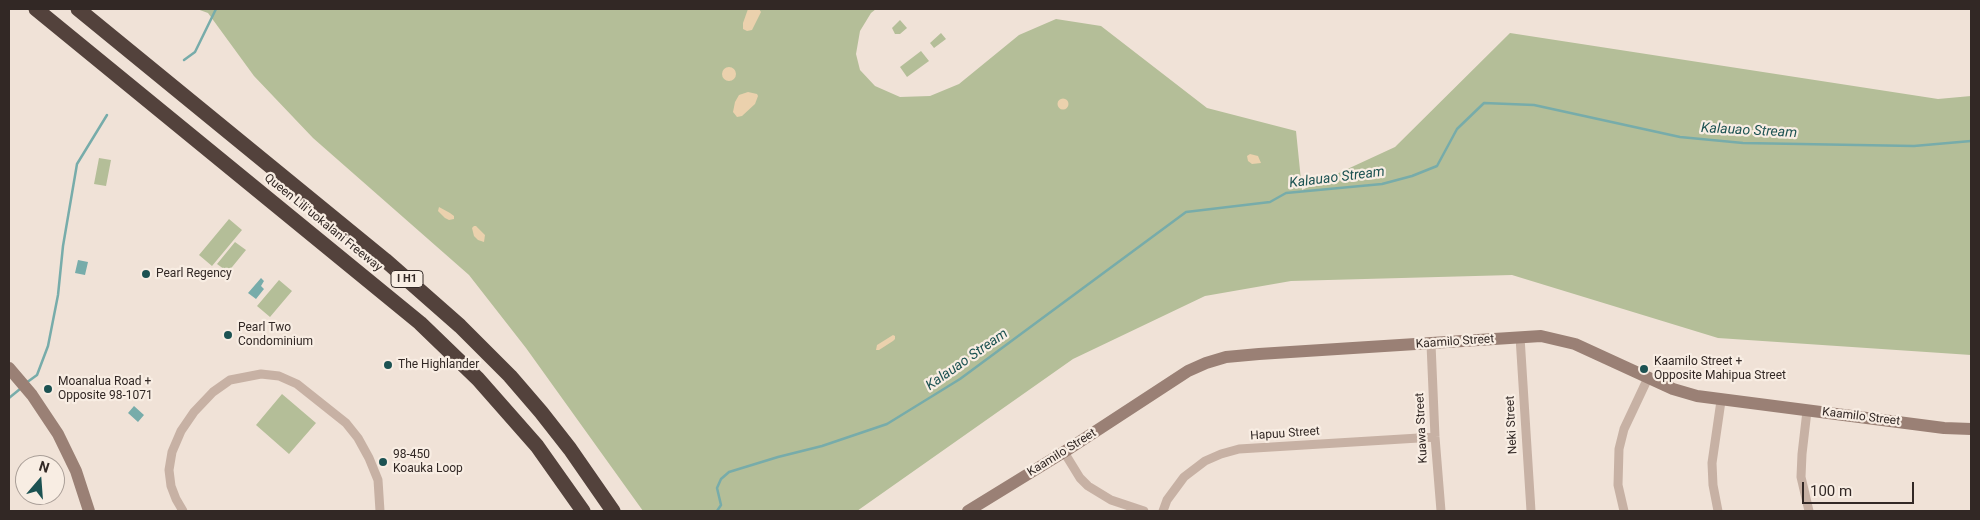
<!DOCTYPE html>
<meta charset="utf-8">
<style>
body{margin:0}
#map{position:relative;width:1980px;height:520px;overflow:hidden;background:#f0e2d7;font-family:Roboto,sans-serif}
canvas{display:block}
.frame{position:absolute;inset:0;border:10px solid #322825;pointer-events:none}
.north{position:absolute;left:15px;top:455px;width:50px;height:50px;box-sizing:border-box;background:#f8ede3;border:1px solid #a99e97;border-radius:50%;rotate:18deg;font-size:14px;font-weight:700;line-height:20px;text-align:center;color:#322825}
.north::after{content:'';display:block;margin:auto;width:18px;height:22px;background:#1c5252;clip-path:polygon(50% 0,100% 100%,50% 72%,0 100%)}
.scale{position:absolute;left:1802px;top:482px;width:112px;height:22px;box-sizing:border-box;border:2px solid #322825;border-top:0;padding-left:6px;font-size:15px;line-height:18px;white-space:nowrap;color:#322825;-webkit-text-stroke:4px #f8ede3;paint-order:stroke}
</style>
<div id="map">
<canvas width="1980" height="520"></canvas>
<div class="frame"></div>
<div class="north">N</div>
<div class="scale">100 m</div>
</div>
<script>
const context = document.querySelector('canvas').getContext('2d');
context.lineJoin = 'round';
function paint(path, color) { context.fillStyle = color; context.fill(path, 'evenodd'); }
const poly = rows => new Path2D(rows.map(r => 'M' + r).join(''));
function stroke(path, color, width, dash) { context.strokeStyle = color; context.lineWidth = width; context.lineCap = dash ? 'butt' : 'round'; context.setLineDash(dash || []); context.stroke(path); }
function label(font, color, halo, rows, align = 'center') {
  context.font = font + ' Roboto,sans-serif'; context.lineWidth = 4.5; context.setLineDash([]); context.textBaseline = 'middle'; context.strokeStyle = halo; context.fillStyle = color; for (const [text, x, y, turn = 0] of rows) {
    context.save(); context.translate(x, y); context.rotate((+turn || 0) * Math.PI / 180); context.textAlign = isNaN(turn) ? turn : align; if (halo) context.strokeText(text, 0, 0); context.fillText(text, 0, 0); context.restore();
  }
}
paint(poly([
 [197,9,876,9,871,13,860,31,856,54,860,70,875,86,900,97,930,96,959,84,1019,35,1056,19,1101,26,1207,108,1296,131,1302,190,1395,147,1510,33,1938,99,1971,96,1971,355,1718,338,1512,275,1291,281,1205,296,1073,359,857,511,643,511,526,348,469,275,313,138,254,76,208,13],
 [900,20,907,28,900,34,895,34,892,28],
 [941,33,946,39,934,48,930,43],
 [921,51,929,61,907,77,900,67],
 [99,158,111,160,106,186,94,184],
 [229,219,242,230,212,266,199,255],
 [235,242,246,250,228,272,217,264],
 [279,280,292,291,270,317,257,306],
 [282,394,316,423,289,454,256,425]
]), '#b4be98');
paint(poly([
 [748,9,759,9,761,12,752,30,747,31,743,29,743,23],
 '722 74a7 7 0 1 1 14 0a7 7 0 1 1-14 0Z',
 [748,92,757,94,758,96,755,104,742,116,737,117,733,112,735,102,739,95],
 '1057.5 104a5.5 5.5 0 1 1 11 0a5.5 5.5 0 1 1-11 0Z',
 [1250,154,1258,156,1261,163,1252,164,1248,161,1247,156],
 [439,207,450,213,454,216,454,219,449,220,445,218,438,211],
 [474,226,476,226,485,235,484,242,478,240,474,236,472,228],
 [893,335,895,336,895,339,893,341,879,350,876,350,877,345]
]), '#ebd1ad');
paint(poly([
 [78,260,88,262,85,275,75,273],
 [261,278,264,281,261,286,264,289,256,299,248,293],
 [134,406,144,415,138,422,128,413]
]), '#77acaa');
stroke(poly([
 [184,60,195,52,216,9],
 [26,383,37,375,48,346,58,295,63,246,77,164,107,115],
 [9,398,20,389],
 [717,511,721,505,717,488,721,479,729,472,778,457,822,446,887,424,960,379,1186,212,1270,202,1286,193,1382,184,1412,176,1437,166,1457,129,1484,103,1534,105,1680,137,1743,143,1914,146,1971,141]
]), '#77acaa', 2.5);
stroke(poly([
 [1520,337,1531,511],
 [1431,344,1435,437,1441,511],
 [1807,411,1802,454,1801,477,1809,511],
 [1064,452,1080,478,1088,486,1111,500,1144,511],
 [183,511,176,499,171,486,169,470,172,452,181,431,194,412,213,392,230,380,261,374,279,376,297,384,346,423,358,438,369,458,378,480,380,511],
 [1163,511,1167,500,1184,477,1205,461,1221,454,1239,449,1435,437],
 [1624,511,1618,485,1619,449,1624,429,1648,378],
 [1718,511,1713,485,1712,463,1721,401]
]), '#c7b1a4', 9);
stroke(poly([
 [9,368,32,395,58,434,76,471,89,511],
 [968,511,1064,452,1188,371,1206,363,1226,357,1259,354,1541,336,1575,344,1673,389,1697,396,1944,428,1971,429]
]), '#9a8075', 12);
stroke(poly([
 [36,9,420,323,478,379,537,446,583,511],
 [78,9,385,260,460,326,510,376,541,412,570,449,613,511]
]), '#53423c', 15);
for (const [x, y, r, color] of [
 [146,274,5,"#1c5252"],
 [228,335,5,"#1c5252"],
 [388,365,5,"#1c5252"],
 [1644,369,5,"#1c5252"],
 [48,389,5,"#1c5252"],
 [383,462,5,"#1c5252"]
]) { const dot = new Path2D(); dot.arc(x, y, r, 0, 2 * Math.PI); context.fillStyle = color; context.fill(dot); stroke(dot, '#f8ede3', 2); }
for (const [x, y, w] of [
 [407,279,32]
]) { const box = new Path2D(); box.roundRect(x - w / 2, y - 8.5, w, 17, 4); context.fillStyle = '#f8ede3'; context.fill(box); stroke(box, '#322825', 1); }
label('bold 11px', '#322825', null, [
 ["I H1",407,279]
]);
label('12px', '#322825', '#f8ede3', [
 ["Queen Liliʻuokalani Freeway",323,223,39],
 ["Kaamilo Street",1455,342,-4],
 ["Kaamilo Street",1861,417,7],
 ["Neki Street",1512,425,-93],
 ["Kuawa Street",1422,428,-93],
 ["Hapuu Street",1285,434,-4],
 ["Kaamilo Street",1062,453,-32]
]);
label('12px', '#322825', '#f8ede3', [
 ["Pearl Regency",156,274],
 ["Pearl Two",238,328],
 ["Condominium",238,342],
 ["Kaamilo Street +",1654,362],
 ["Opposite Mahipua Street",1654,376],
 ["The Highlander",398,365],
 ["Moanalua Road +",58,382],
 ["Opposite 98-1071",58,396],
 ["98-450",393,455],
 ["Koauka Loop",393,469]
], 'left');
label('italic 14px', '#1c5252', '#f8ede3', [
 ["Kalauao Stream",1749,131,3],
 ["Kalauao Stream",1337,178,-7],
 ["Kalauao Stream",967,360,-35]
]);
</script>
